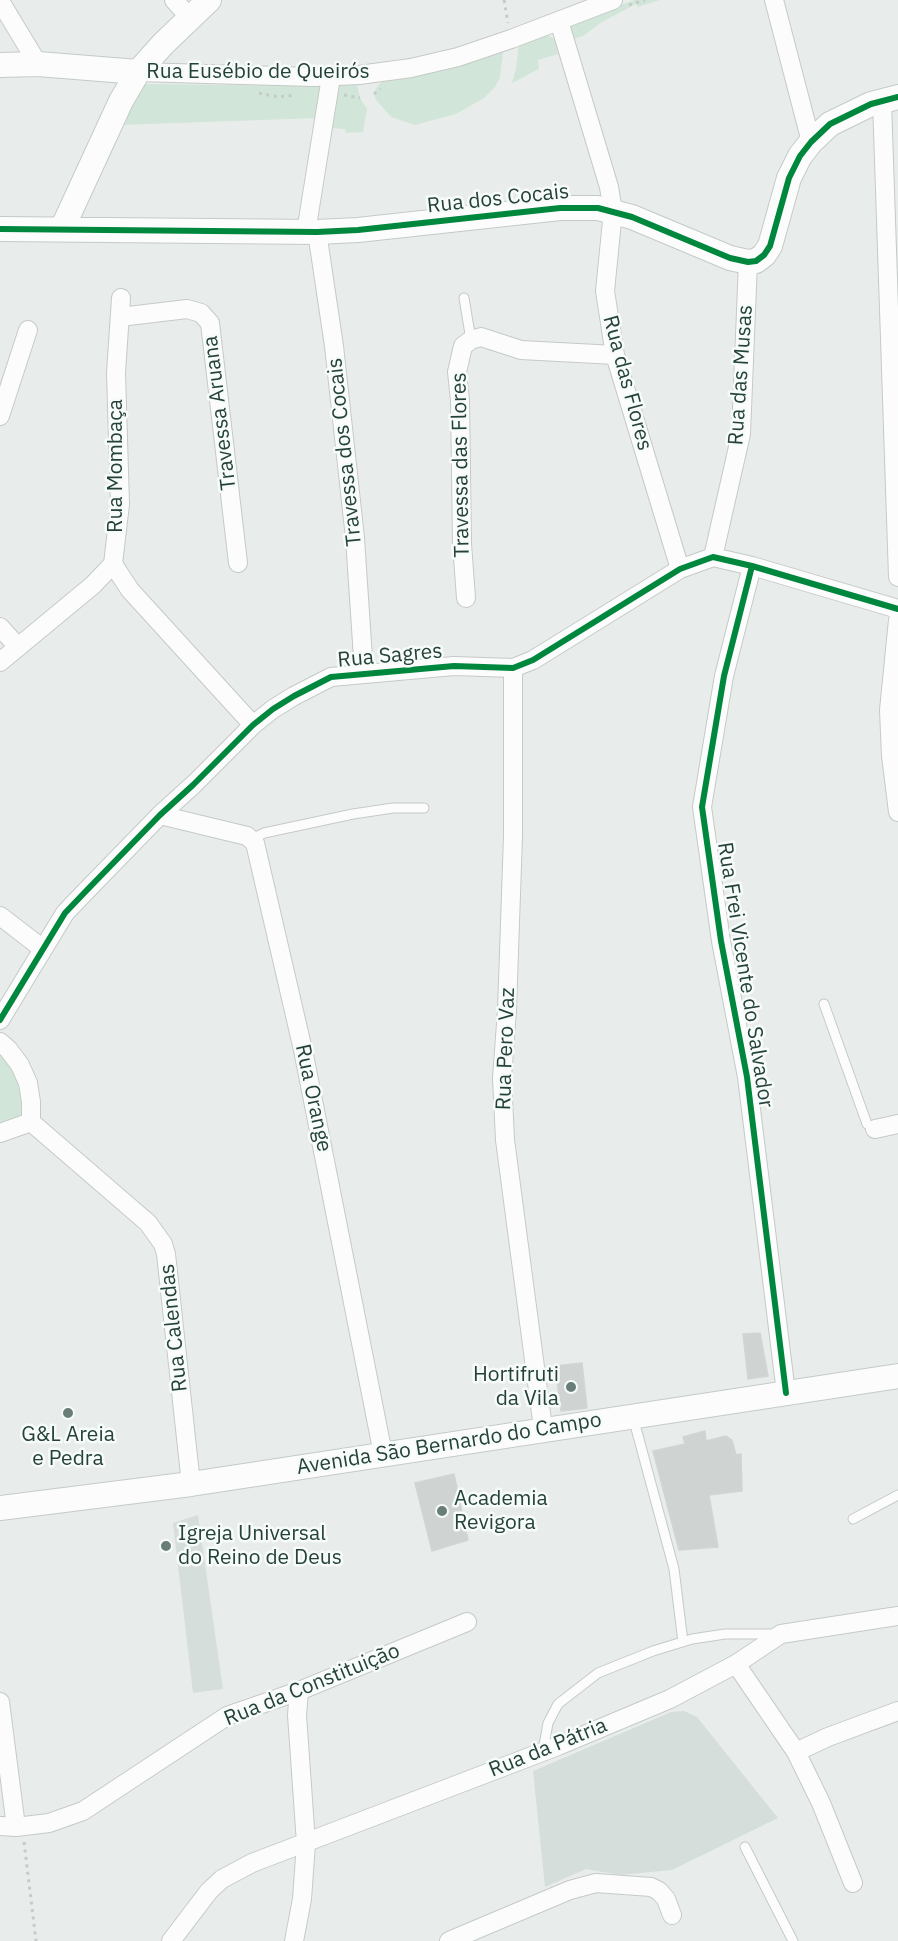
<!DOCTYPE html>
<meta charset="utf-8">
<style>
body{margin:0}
canvas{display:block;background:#e8edeb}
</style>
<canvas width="898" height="1941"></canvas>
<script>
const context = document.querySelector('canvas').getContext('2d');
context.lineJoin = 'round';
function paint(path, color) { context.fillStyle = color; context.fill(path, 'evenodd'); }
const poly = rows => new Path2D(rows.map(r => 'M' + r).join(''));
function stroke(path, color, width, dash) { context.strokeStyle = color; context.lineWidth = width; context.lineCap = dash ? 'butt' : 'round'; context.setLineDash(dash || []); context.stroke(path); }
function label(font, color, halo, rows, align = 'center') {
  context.font = font + ' "IBM Plex Sans",sans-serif'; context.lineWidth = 5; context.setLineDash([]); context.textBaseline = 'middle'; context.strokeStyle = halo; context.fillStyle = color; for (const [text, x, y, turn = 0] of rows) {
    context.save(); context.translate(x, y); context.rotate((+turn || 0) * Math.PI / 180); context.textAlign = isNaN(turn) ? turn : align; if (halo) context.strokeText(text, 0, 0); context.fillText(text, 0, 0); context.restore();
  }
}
paint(poly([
 [198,1515,223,1689,193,1693,173,1523],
 [684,1711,697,1717,778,1818,672,1870,620,1875,586,1869,545,1887,533,1771,671,1712]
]), '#d6dedb');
paint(poly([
 [635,0,660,0,638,7,636,4,602,22,583,36,574,39,571,27,573,22],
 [545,34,555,39,558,54,538,60,539,69,512,83,516,68,519,45],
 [503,52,500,78,495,87,484,98,456,114,415,125,391,117,376,100,374,94,376,88,384,80,464,64],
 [350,82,357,85,360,98,367,109,363,132,346,133,345,129,330,128,336,89,339,85],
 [145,84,316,86,320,88,318,118,120,125,141,85],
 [0,1053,12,1069,20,1085,23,1103,23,1116,0,1124]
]), '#d1e6d8');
const building = poly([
 [760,1333,768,1376,748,1379,743,1334,760,1333],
 [582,1363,587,1408,561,1411,555,1366,582,1363],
 [705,1431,706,1441,726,1436,732,1440,736,1455,741,1454,742,1491,709,1495,718,1547,679,1550,653,1451,685,1444,683,1437,705,1431],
 [454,1474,468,1540,432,1551,415,1483,454,1474]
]);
paint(building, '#cfd4d2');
stroke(building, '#d1d6d4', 1.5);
const lane = poly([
 [464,298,471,340],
 [252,839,264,833,353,814,393,808,424,808],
 [824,1004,867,1124,875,1129],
 [633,1417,674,1569,683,1642],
 [853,1519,898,1495],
 [543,1751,548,1723,558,1704,598,1673,653,1651,692,1639,725,1634,775,1634],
 [745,1847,793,1941]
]);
const street = poly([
 [174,0,190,18],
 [774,0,811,142],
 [0,1,38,64],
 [559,21,609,187,613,211,605,291,615,355,680,569],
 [138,72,313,77,359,75,411,68,458,57,511,39,613,0],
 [882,101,898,577],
 [306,232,331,77],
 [317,232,334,346,355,538,364,673],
 [121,298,116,373,120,504,113,564,130,590,253,725],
 [120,317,187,309,201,313,210,323,238,563],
 [0,416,28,330],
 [713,557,741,434,748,262],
 [752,566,724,676,702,807,721,941,747,1077,786,1393],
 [466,598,462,544,460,400,457,372,463,346,471,340,481,337,521,350,615,355],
 [898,620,889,710,891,756,898,812],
 [0,627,18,647],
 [0,662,93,585,113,564],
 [513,668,513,836,507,1010,502,1078,505,1140,543,1428],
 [160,815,247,836,255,843,303,1050,383,1454],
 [0,916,43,949],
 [0,1020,65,913,87,890,160,815,193,785,253,725,273,709,294,696,331,677,454,666,513,668,533,660,680,569,713,557,752,566,898,609],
 [0,1042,8,1049,20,1065,28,1083,31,1102,31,1122],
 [31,1122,148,1223,163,1244,166,1254,191,1484],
 [875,1129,898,1124],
 [0,1133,31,1122],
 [736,1664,796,1752,821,1803,853,1883],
 [0,1702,16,1827],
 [796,1752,828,1737,898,1711],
 [0,1826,16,1827,49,1823,83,1811,227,1716,299,1691,467,1622],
 [171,1941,209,1891,222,1879,252,1863,558,1746,670,1699,736,1664,781,1634,898,1616],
 [294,1941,302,1899,306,1843,297,1715,299,1691],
 [449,1941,570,1890,596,1883,651,1887,659,1891,666,1899,672,1915]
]);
const secondary = poly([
 [0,65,38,64,138,72],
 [0,229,317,232,358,230,560,208,598,208,632,217,730,258,748,262,756,261,764,255,770,246,789,178,800,156,811,142,830,124,871,104,898,97],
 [62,229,121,101,138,72,163,44,209,0],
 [0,1508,191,1484,898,1376]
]);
stroke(lane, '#c5cac8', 11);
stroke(street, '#c5cac8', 20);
stroke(secondary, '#c3cbc8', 26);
stroke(poly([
 [504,0,508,23],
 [629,5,645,0],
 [259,93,278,97,296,95],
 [374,94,381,89],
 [344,95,360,98],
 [24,1842,36,1941]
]), '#c3ccca', 3, [3, 4.5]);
stroke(lane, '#fcfcfc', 9);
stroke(street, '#fcfcfc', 18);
stroke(secondary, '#fcfcfc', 24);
stroke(poly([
 [0,229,317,232,358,230,560,208,598,208,632,217,730,258,748,262,756,261,764,255,770,246,789,178,800,156,811,142,830,124,871,104,898,97],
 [752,566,724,676,702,807,721,941,747,1077,786,1393],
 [0,1020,65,913,87,890,160,815,193,785,253,725,273,709,294,696,331,677,454,666,513,668,533,660,680,569,713,557,752,566,898,609]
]), '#00873e', 6);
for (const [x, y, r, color] of [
 [571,1387,6,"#697e78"],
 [68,1413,6,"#697e78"],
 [442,1511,6,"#697e78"],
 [166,1546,6,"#697e78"]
]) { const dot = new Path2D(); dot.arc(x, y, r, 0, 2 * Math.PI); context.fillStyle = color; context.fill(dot); stroke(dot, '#f7fbf9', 2); }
label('21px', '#24423a', '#f7fbf9', [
 ["Rua Eusébio de Queirós",258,72],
 ["Rua dos Cocais",498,199,-6],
 ["Rua das Musas",741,375,-86],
 ["Rua das Flores",627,383,75],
 ["Travessa Aruana",220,413,-97],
 ["Travessa dos Cocais",345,452,-96],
 ["Travessa das Flores",461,465,-91],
 ["Rua Mombaça",116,466,-90],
 ["Rua Sagres",390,656,-5],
 ["Rua Frei Vicente do Salvador",745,975,81],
 ["Rua Pero Vaz",506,1049,-88],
 ["Rua Orange",313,1098,78],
 ["Rua Calendas",174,1328,-96],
 ["Avenida São Bernardo do Campo",449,1444,-9],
 ["Rua da Constituição",312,1685,-22],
 ["Rua da Pátria",548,1748,-22]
]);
label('21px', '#24423a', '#f7fbf9', [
 ["Hortifruti",559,1375,"right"],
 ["da Vila",559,1399,"right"],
 ["G&L Areia",68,1435,"center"],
 ["e Pedra",68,1459,"center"],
 ["Academia",454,1499],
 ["Revigora",454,1523],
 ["Igreja Universal",178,1534],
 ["do Reino de Deus",178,1558]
], 'left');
</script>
